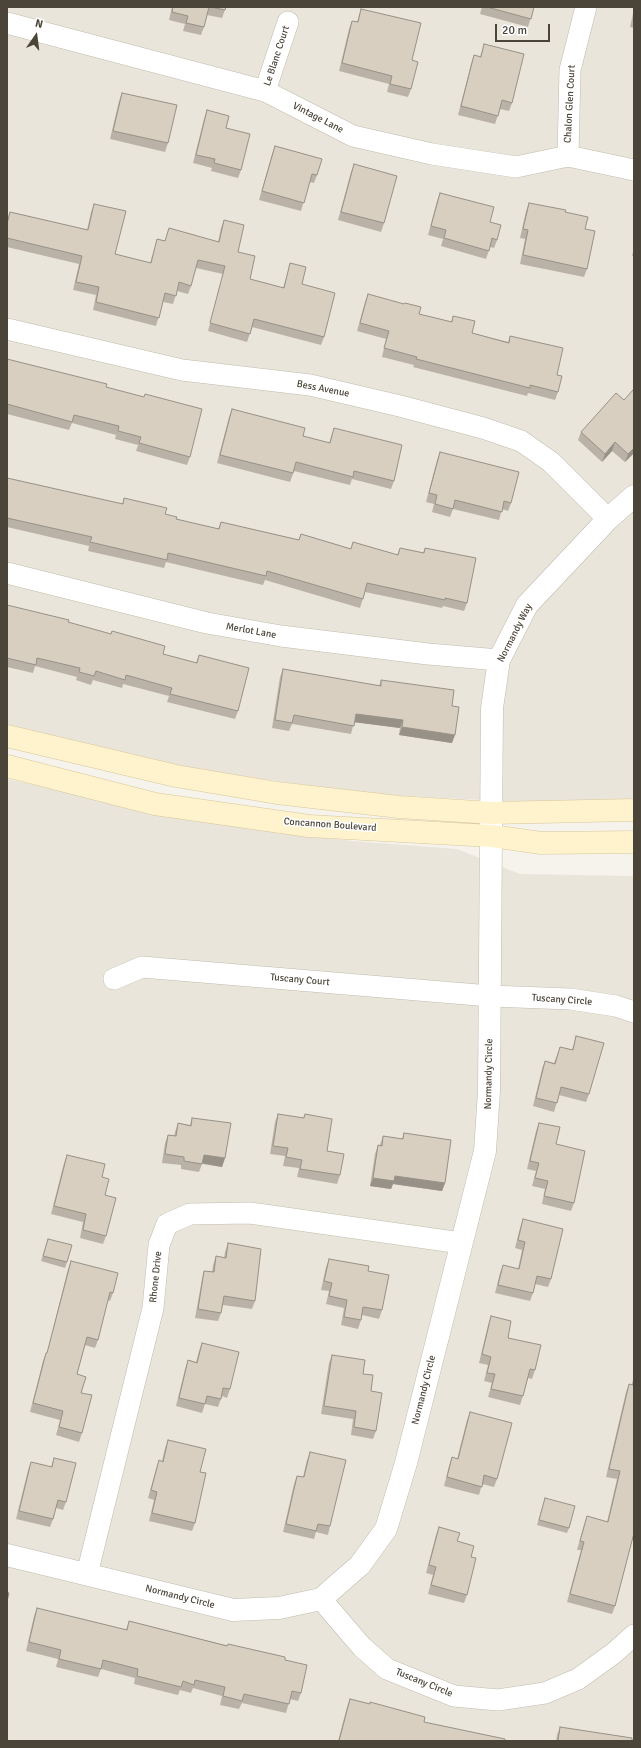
<!DOCTYPE html>
<style>
body{margin:0}
#map{position:relative;width:641px;height:1748px;overflow:hidden;background:#f6f3ec;font-family:Signika,sans-serif}
canvas{display:block}
.frame{position:absolute;inset:0;border:8px solid #4b4439;pointer-events:none}
.north{position:absolute;left:16px;top:16px;width:40px;height:40px;-webkit-text-stroke:3px #fff;paint-order:stroke;rotate:14deg;font-size:11px;font-weight:700;line-height:16px;text-align:center;color:#4b4439}
.north::after{content:'';display:block;margin:auto;width:14px;height:18px;background:#4b4439;clip-path:polygon(50% 0,100% 100%,50% 72%,0 100%)}
.scale{position:absolute;left:495px;top:24px;width:55px;height:18px;box-sizing:border-box;border:2px solid #4b4439;border-top:0;padding-left:5px;font-size:12px;line-height:14px;white-space:nowrap;color:#4b4439;-webkit-text-stroke:3px #fff;paint-order:stroke}
</style>
<div id="map">
<canvas width="641" height="1748"></canvas>
<div class="frame"></div>
<div class="north">N</div>
<div class="scale">20 m</div>
</div>
<script>
const context = document.querySelector('canvas').getContext('2d');
context.lineJoin = 'round';
function paint(path, color) { context.fillStyle = color; context.fill(path, 'evenodd'); }
const poly = rows => new Path2D(rows.map(r => 'M' + r).join(''));
function stroke(path, color, width, dash) { context.strokeStyle = color; context.lineWidth = width; context.lineCap = dash ? 'butt' : 'round'; context.setLineDash(dash || []); context.stroke(path); }
function label(font, color, halo, rows, align = 'center') {
  context.font = font + ' Signika,sans-serif'; context.lineWidth = 3; context.setLineDash([]); context.textBaseline = 'middle'; context.strokeStyle = halo; context.fillStyle = color; for (const [text, x, y, turn = 0] of rows) {
    context.save(); context.translate(x, y); context.rotate((+turn || 0) * Math.PI / 180); context.textAlign = isNaN(turn) ? turn : align; if (halo) context.strokeText(text, 0, 0); context.fillText(text, 0, 0); context.restore();
  }
}
paint(poly([
 [7,7,634,7,634,800,536,803,372,794,218,773,145,760,7,728],
 [7,779,205,822,352,841,457,849,520,874,634,876,634,1741,7,1741]
]), '#eae5da');
const minor = poly([
 [7,23,265,91,353,136,432,154,516,167,568,156,634,170],
 [265,91,288,22],
 [568,156,570,70,586,7],
 [7,329,182,370,310,385,400,406,483,428,521,441,551,462,608,519],
 [7,573,207,623,281,636,428,654,499,660],
 [114,979,142,967,490,996,570,999,616,1006,634,1012],
 [87,1574,153,1308,159,1245,167,1224,190,1214,250,1213,461,1243],
 [321,1599,362,1647,387,1669,454,1696,498,1700,545,1693,578,1679,614,1653,634,1635]
]);
const tertiary = poly([
 [7,1555,233,1610,279,1608,321,1599,360,1565,386,1529,406,1463,485,1151,489,1091,492,708,499,660,527,605,608,519,634,496]
]);
const secondary = poly([
 [7,736,176,776,277,793,399,807,492,813,634,810],
 [7,766,155,804,309,826,492,836,541,843,634,842]
]);
stroke(minor, '#c2bbae', 22);
stroke(tertiary, '#c2bbae', 23);
stroke(secondary, '#d6c79b', 23);
stroke(minor, '#fff', 21);
stroke(tertiary, '#fff', 22);
stroke(secondary, '#fff3cd', 22);
paint(poly([
 [172,7,226,7,222,18,207,15,204,27,201,35,183,31,185,24,169,20],
 [482,7,534,7,528,27,480,14],
 [361,9,412,60,411,89,408,97,387,92,389,84,339,71,349,29,352,21,357,22],
 [634,9,634,28,630,27],
 [484,44,512,103,509,111,500,109,495,124,458,115,471,64,474,55,480,57],
 [122,93,168,143,165,152,110,139,119,101],
 [207,110,226,128,241,170,238,178,211,171,212,168,193,163,204,119],
 [275,146,317,175,314,183,309,182,301,211,259,200,272,154],
 [354,164,384,223,381,232,338,220,351,172],
 [440,193,490,222,497,240,494,248,490,247,486,259,441,246,443,239,428,235,437,201],
 [529,203,565,212,585,229,587,269,584,277,520,264,525,239,520,238,526,211],
 [94,204,115,254,150,263,155,247,157,239,165,241,169,228,218,242,221,228,224,220,250,279,283,288,288,272,290,263,302,284,324,337,321,345,252,327,247,342,208,331,223,274,196,268,191,286,188,294,177,291,173,304,163,302,156,326,93,310,96,295,73,290,79,264,7,247,7,220,10,212,87,230,91,212],
 [634,248,634,256,632,256],
 [368,294,419,314,451,322,453,316,472,333,508,342,510,336,557,375,558,392,555,400,528,393,527,396,413,367,414,365,382,357,386,339,357,331,365,302],
 [7,359,106,387,190,457,187,465,136,451,138,445,115,439,116,435,72,423,69,430,7,414],
 [634,390,634,453,625,462,612,451,602,462,578,440,581,432,624,400],
 [232,409,303,436,329,443,334,428,394,481,391,489,352,479,350,485,294,471,290,482,217,463,229,417],
 [440,452,511,503,508,511,502,509,499,520,453,509,450,517,432,512,434,504,426,502,437,460],
 [7,478,122,504,124,498,165,514,176,519,218,529,221,522,299,540,301,534,351,549,353,542,397,555,400,548,423,553,425,548,467,603,464,611,443,606,442,608,365,592,360,608,265,580,263,585,166,562,164,568,88,551,89,546,7,527],
 [7,605,68,622,163,654,196,663,199,655,238,711,235,719,167,702,169,696,123,684,122,688,93,680,91,685,76,680,77,677,35,666,33,673,7,667],
 [283,669,379,686,381,680,452,706,452,743,399,735,400,728,354,722,351,734,292,724,289,731,272,728,280,677],
 [576,1036,589,1094,586,1102,559,1095,554,1112,533,1106,542,1069,545,1061,554,1063,560,1047,572,1050],
 [278,1114,303,1118,305,1114,327,1151,340,1175,337,1184,297,1177,299,1168,283,1166,285,1156,270,1154,275,1122],
 [192,1118,225,1158,222,1167,202,1164,199,1172,181,1169,181,1165,162,1163,165,1143,168,1135,174,1136,175,1132,178,1123,190,1125],
 [539,1123,556,1144,574,1203,571,1211,542,1204,545,1189,532,1186,536,1171,527,1169,536,1131],
 [404,1133,445,1183,442,1191,393,1184,391,1189,370,1186,375,1154,378,1145,380,1145,383,1136,402,1139],
 [67,1155,102,1177,105,1195,106,1236,103,1244,80,1238,83,1222,51,1214,64,1163],
 [523,1219,551,1279,548,1287,535,1284,533,1293,530,1301,495,1293,500,1273,503,1265,518,1269,522,1250,515,1248,520,1228],
 [48,1239,67,1262,65,1268,41,1261],
 [228,1243,255,1301,252,1309,223,1305,221,1313,218,1321,195,1318,202,1279,204,1271,212,1272,213,1265,216,1256,224,1258,225,1252],
 [329,1259,382,1310,379,1319,362,1315,361,1320,358,1329,341,1325,344,1308,326,1304,329,1291,321,1290,326,1267],
 [71,1261,113,1293,110,1301,107,1300,98,1340,95,1348,85,1345,77,1374,81,1393,82,1433,79,1442,56,1435,60,1420,30,1412,43,1361,46,1353,47,1353,68,1269],
 [491,1316,535,1370,532,1379,528,1378,523,1396,520,1405,488,1397,492,1383,484,1381,488,1365,479,1363,488,1325],
 [202,1343,230,1389,227,1398,222,1396,218,1407,205,1404,202,1413,176,1406,185,1369,188,1360,196,1362,199,1351],
 [332,1355,363,1374,376,1431,373,1439,351,1435,353,1419,321,1414,329,1363],
 [634,1376,634,1533,615,1606,612,1614,567,1602,581,1550,577,1550,584,1525,587,1516,607,1522,617,1479,606,1477,626,1392,629,1384,632,1384],
 [470,1412,497,1479,494,1487,482,1484,479,1495,444,1486,449,1466,452,1457,457,1459,467,1420],
 [168,1440,200,1472,195,1523,192,1531,149,1521,154,1500,148,1498,156,1469,159,1460,162,1461,165,1448],
 [310,1452,330,1526,328,1535,316,1532,314,1539,283,1532,294,1484,297,1476,303,1477,307,1460],
 [54,1458,66,1502,63,1510,56,1508,53,1519,50,1527,16,1519,28,1470,31,1462,51,1467],
 [545,1498,569,1528,567,1533,537,1525],
 [439,1527,457,1541,471,1557,467,1595,464,1603,428,1594,433,1575,426,1573,436,1535],
 [37,1608,126,1630,129,1621,285,1660,301,1693,298,1701,290,1699,286,1713,242,1703,239,1709,220,1705,222,1696,193,1688,191,1693,180,1690,178,1695,134,1684,135,1678,101,1669,98,1677,56,1667,58,1659,26,1651,34,1616],
 [350,1699,424,1722,505,1741,338,1741,347,1707],
 [560,1727,632,1741,556,1741,557,1735]
]), '#bab2a6');
paint(poly([
 [615,442,612,451,602,462,605,454],
 [634,448,634,453,625,462,628,454],
 [356,714,403,720,400,728,353,722],
 [402,727,455,735,452,743,399,735],
 [204,1155,225,1158,222,1167,201,1163],
 [395,1176,445,1183,442,1191,393,1184,391,1189,370,1186,373,1178]
]), '#979187');
const building = poly([
 [173,7,209,7,204,27,186,23,188,16,172,12,173,7],
 [211,7,226,7,225,10,211,7],
 [487,7,534,7,531,19,487,7],
 [361,9,421,23,412,60,418,62,411,89,390,84,392,76,342,63,352,21,358,22,361,9],
 [484,44,524,54,512,103,502,100,498,116,461,106,474,55,481,57,484,44],
 [122,93,177,105,168,143,113,131,122,93],
 [207,110,229,116,226,128,250,134,241,170,214,163,215,159,196,155,207,110],
 [275,146,322,159,317,175,312,174,304,203,262,191,275,146],
 [354,164,397,176,384,223,341,212,354,164],
 [440,193,494,207,490,222,501,225,497,240,492,238,489,251,444,238,446,230,431,226,440,193],
 [529,203,566,210,565,212,588,217,585,229,595,231,587,269,523,255,528,230,523,229,529,203],
 [94,204,126,211,115,254,151,263,157,239,165,241,169,228,219,242,224,220,244,225,238,252,255,256,250,279,284,288,290,263,306,267,302,284,335,293,324,337,254,319,250,334,210,323,225,266,198,260,191,286,179,282,176,296,165,293,159,318,96,302,99,287,76,282,82,256,7,238,7,224,10,212,88,230,94,204],
 [368,294,404,304,405,303,421,307,419,314,452,322,453,316,475,321,472,333,509,343,510,336,563,348,557,375,562,376,558,392,530,385,530,388,416,359,417,357,384,348,389,331,360,323,368,294],
 [7,359,107,384,106,387,144,397,145,394,202,409,190,457,139,443,141,437,118,431,119,426,74,415,72,422,7,404,7,359],
 [633,390,634,390,634,448,628,454,615,442,605,454,581,432,616,393,624,400,633,390],
 [232,409,305,428,303,436,330,443,334,428,402,445,394,481,354,471,353,477,296,462,293,473,220,455,232,409],
 [440,452,519,472,511,503,504,501,502,512,455,500,453,509,435,504,437,495,429,493,440,452],
 [7,478,123,504,124,498,167,508,165,514,177,517,176,519,219,529,221,522,299,540,301,534,351,549,353,542,398,555,400,548,424,553,425,548,476,558,467,603,445,598,445,600,367,583,363,599,267,571,266,576,168,553,167,560,90,542,92,537,7,518,7,478],
 [7,605,69,620,68,622,111,634,112,631,165,646,163,654,197,663,199,655,249,668,238,711,170,694,172,688,126,675,125,680,96,671,94,676,79,672,80,668,37,658,36,665,7,658,7,605],
 [283,669,381,686,381,680,454,690,452,706,459,707,455,735,402,727,403,720,356,714,354,726,294,715,292,723,275,720,283,669],
 [576,1036,604,1043,589,1094,561,1087,557,1103,536,1098,545,1061,555,1064,560,1047,573,1050,576,1036],
 [278,1114,304,1118,305,1114,332,1119,327,1151,344,1154,340,1175,300,1169,302,1160,286,1157,288,1148,273,1146,278,1114],
 [192,1118,231,1123,225,1158,204,1155,202,1164,184,1161,184,1157,165,1154,168,1135,176,1136,178,1123,191,1126,192,1118],
 [539,1123,560,1127,556,1144,585,1151,574,1203,544,1196,548,1181,535,1178,539,1163,530,1161,539,1123],
 [404,1133,451,1140,445,1183,395,1176,394,1181,373,1178,378,1145,382,1146,383,1136,403,1139,404,1133],
 [67,1155,105,1164,102,1177,109,1179,105,1195,116,1198,106,1236,83,1230,86,1214,54,1206,67,1155],
 [523,1219,563,1229,551,1279,537,1276,533,1293,498,1285,503,1265,519,1269,525,1242,518,1240,523,1219],
 [48,1239,72,1245,67,1262,43,1256,48,1239],
 [228,1243,261,1249,255,1301,224,1296,221,1313,198,1309,204,1271,214,1272,216,1256,226,1258,228,1243],
 [329,1259,369,1266,368,1271,389,1275,382,1310,363,1307,361,1320,344,1317,347,1300,329,1296,332,1283,324,1281,329,1259],
 [71,1261,118,1273,113,1293,110,1292,98,1340,87,1337,77,1374,86,1377,81,1393,92,1395,82,1433,59,1427,63,1411,33,1403,46,1353,47,1353,71,1261],
 [491,1316,511,1321,508,1338,541,1345,535,1370,530,1369,523,1396,491,1389,495,1374,487,1373,491,1357,482,1354,491,1316],
 [202,1343,239,1352,230,1389,223,1388,221,1399,207,1396,205,1404,179,1398,188,1360,197,1363,202,1343],
 [332,1355,365,1360,363,1374,373,1375,371,1391,382,1393,376,1431,354,1427,356,1411,324,1406,332,1355],
 [634,1379,634,1533,615,1606,570,1594,584,1542,580,1541,587,1516,608,1522,620,1471,609,1469,629,1384,633,1385,634,1379],
 [470,1412,512,1423,497,1479,484,1475,482,1487,447,1477,452,1457,458,1459,470,1412],
 [168,1440,206,1449,200,1472,206,1473,195,1523,152,1513,157,1492,151,1490,159,1460,163,1462,168,1440],
 [310,1452,346,1460,330,1526,318,1524,316,1531,286,1524,297,1476,304,1477,310,1452],
 [54,1458,76,1463,66,1502,58,1500,53,1519,19,1511,31,1462,52,1467,54,1458],
 [545,1498,575,1506,569,1528,539,1520,545,1498],
 [439,1527,460,1533,457,1541,474,1546,471,1557,476,1558,467,1595,431,1585,436,1567,429,1565,439,1527],
 [7,1592,9,1593,7,1601,7,1592],
 [37,1608,127,1630,129,1621,227,1646,228,1644,285,1657,285,1660,307,1665,301,1693,292,1691,289,1704,244,1694,242,1701,223,1696,225,1687,195,1680,194,1685,183,1681,181,1687,137,1676,138,1669,103,1660,101,1669,59,1659,61,1650,29,1642,37,1608],
 [350,1699,370,1704,370,1702,425,1717,424,1722,505,1739,505,1741,339,1741,350,1699],
 [560,1727,632,1738,632,1741,558,1741,560,1727]
]);
paint(building, '#d8cfc1');
stroke(building, '#979187', 1);
label('10px', '#4b4439', '#fff', [
 ["Le Blanc Court",277,56,-72],
 ["Chalon Glen Court",570,104,-87],
 ["Vintage Lane",318,118,27],
 ["Bess Avenue",323,389,11],
 ["Merlot Lane",251,631,10],
 ["Normandy Way",515,633,-63],
 ["Concannon Boulevard",330,825,4],
 ["Tuscany Court",300,980,5],
 ["Tuscany Circle",562,1000,4],
 ["Normandy Circle",489,1074,-89],
 ["Rhone Drive",156,1277,-84],
 ["Normandy Circle",424,1390,-76],
 ["Normandy Circle",180,1597,14],
 ["Tuscany Circle",424,1683,22]
]);
</script>
